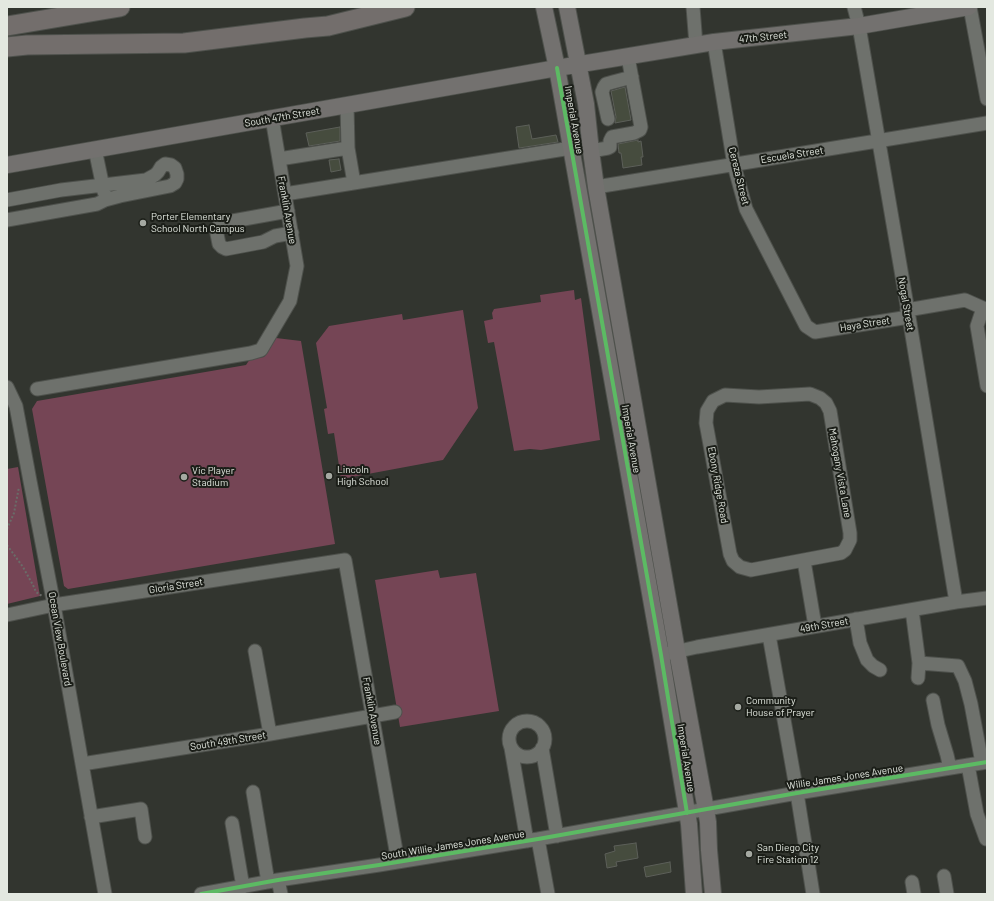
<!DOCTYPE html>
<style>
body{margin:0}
#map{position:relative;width:994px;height:901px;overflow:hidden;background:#32352f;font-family:Barlow,sans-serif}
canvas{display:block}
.frame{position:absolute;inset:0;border:8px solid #e3e8e0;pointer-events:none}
</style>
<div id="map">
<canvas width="994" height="901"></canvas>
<div class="frame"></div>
</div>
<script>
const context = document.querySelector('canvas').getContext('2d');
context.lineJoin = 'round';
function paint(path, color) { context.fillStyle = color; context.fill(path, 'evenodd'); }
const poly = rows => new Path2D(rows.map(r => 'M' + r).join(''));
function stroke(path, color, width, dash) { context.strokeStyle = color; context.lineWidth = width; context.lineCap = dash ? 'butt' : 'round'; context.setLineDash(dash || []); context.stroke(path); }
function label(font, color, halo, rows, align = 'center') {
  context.font = font + ' Barlow,sans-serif'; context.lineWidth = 4; context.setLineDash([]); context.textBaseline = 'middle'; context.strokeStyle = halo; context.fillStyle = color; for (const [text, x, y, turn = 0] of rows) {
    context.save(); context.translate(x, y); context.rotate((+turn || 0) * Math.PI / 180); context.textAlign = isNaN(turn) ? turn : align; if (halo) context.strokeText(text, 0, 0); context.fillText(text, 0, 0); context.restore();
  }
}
paint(poly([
 [574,290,575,300,581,298,600,440,541,450,530,449,514,451,494,342,488,343,484,321,493,319,492,313,494,309,541,302,540,295],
 [463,310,478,408,443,460,341,479,334,433,328,434,324,409,327,408,316,343,329,326,402,314,403,320],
 [276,338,301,341,335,544,68,589,64,586,32,409,37,401,246,365,250,359,264,357],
 [18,467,40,596,7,604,7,469],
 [438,570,440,578,476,573,499,711,400,727,375,580]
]), '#754555');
const building = poly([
 [625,87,631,120,615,123,616,117,611,91,625,87],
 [529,125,532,139,556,135,558,142,519,148,516,127,529,125],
 [340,127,340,141,309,146,306,133,340,127],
 [638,140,638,142,641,141,643,157,641,157,642,165,623,168,621,153,619,153,618,144,638,140],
 [339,159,341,170,331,172,329,160,339,159],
 [636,843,638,858,616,862,617,866,607,868,605,854,615,851,614,846,636,843],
 [670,862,671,872,646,877,644,867,670,862]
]);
paint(building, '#464c3e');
stroke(building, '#5c5f59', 1);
const minor = poly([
 [693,7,696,45],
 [854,7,859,26,909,317,956,602],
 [970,7,987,99],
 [714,42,734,165,746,209,806,326,815,332,909,317],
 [608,119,602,92,604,87,606,84,613,82,632,77],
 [348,148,354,183],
 [95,149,104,192],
 [591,151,608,148,610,147,610,141,612,137,634,133,640,130,641,127,628,57],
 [279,159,348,148,347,105],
 [596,187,987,123],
 [285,194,571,148],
 [7,200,61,190,146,180,155,175,158,172,161,167,165,164,171,165,175,168,177,174,177,179,175,183,170,186,120,196,105,200,97,204,7,220],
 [288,211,227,222,220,224,217,229,217,234,219,244,222,247,226,249,263,242,275,236,292,233],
 [907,310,965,300,983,308,977,326,987,386],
 [7,387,16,406,30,481,54,605,105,894],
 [37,389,251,353,261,350,290,301,297,266,272,118],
 [810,394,820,398,826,403,830,411,850,533,850,540,845,550,841,553,751,570,740,567,733,561,730,554,706,423,707,411,713,401,725,395,759,397,810,394],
 [804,561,815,626],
 [912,610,919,663,918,678],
 [7,615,54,605,345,560,398,862],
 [856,619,860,643,867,660,873,666,880,670],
 [769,635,797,793,813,894],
 [255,651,270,734],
 [661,655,697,647,956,602,987,598],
 [919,663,958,666,965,681,971,704,982,763],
 [933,700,938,725,947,755,950,768],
 '509 739a18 18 0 1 1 36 0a18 18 0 1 1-36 0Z',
 [511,748,527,841],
 [542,748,557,836],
 [82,764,270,734,395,712],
 [968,765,977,814,986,839],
 [253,792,268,882],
 [91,817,141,809,145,837],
 [232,823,243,887],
 [538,839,548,894],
 [944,876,947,894],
 [278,880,281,894],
 [912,882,914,894],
 [201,894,278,880,379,865,538,839,797,793,987,762]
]);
const major = poly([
 [544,7,557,68,661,655,689,824,694,894],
 [567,7,586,104,591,151,596,187,677,651,706,810,708,822,709,850,713,894],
 [7,165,557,68,714,42,859,26,969,7]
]);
const highway = poly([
 [7,26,120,7],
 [7,47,27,45,184,43,305,28,328,26,405,7]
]);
stroke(minor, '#4e514c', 15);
stroke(major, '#4e514c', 18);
stroke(highway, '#4e514c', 21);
stroke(poly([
 [7,529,14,513,19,487],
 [7,545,23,567,33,585,36,592,42,596]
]), '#6a6c68', 2, [2, 2]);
stroke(minor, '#6e716c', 13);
stroke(major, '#73716f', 16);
stroke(highway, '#736e6c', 19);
stroke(poly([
 [557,68,661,655,687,813],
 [201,894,278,880,379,865,538,839,797,793,987,762]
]), '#5cba63', 4);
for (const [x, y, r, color] of [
 [143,223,4,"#a5a9a2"],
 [329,476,4,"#a5a9a2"],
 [184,477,4,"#a5a9a2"],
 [738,707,4,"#a5a9a2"],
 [749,854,4,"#a5a9a2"]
]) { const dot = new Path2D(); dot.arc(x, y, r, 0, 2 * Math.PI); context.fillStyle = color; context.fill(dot); stroke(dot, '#1b1e18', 1.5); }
label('10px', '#e3e8e0', '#1b1e18', [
 ["47th Street",763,37,-6],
 ["South 47th Street",282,117,-10],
 ["Imperial Avenue",574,120,80],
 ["Escuela Street",792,155,-9],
 ["Cereza Street",739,176,76],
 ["Franklin Avenue",287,210,80],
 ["Nogal Street",906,304,80],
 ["Haya Street",865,324,-9],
 ["Imperial Avenue",631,439,80],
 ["Mahogany Vista Lane",840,473,80],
 ["Ebony Ridge Road",718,485,80],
 ["Gloria Street",176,586,-9],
 ["49th Street",824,625,-10],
 ["Ocean View Boulevard",60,639,80],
 ["Franklin Avenue",372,711,80],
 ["South 49th Street",228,741,-9],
 ["Imperial Avenue",686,758,81],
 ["Willie James Jones Avenue",845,777,-9],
 ["South Willie James Jones Avenue",453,845,-9]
]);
label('10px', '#e3e8e0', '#1b1e18', [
 ["Porter Elementary",151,217],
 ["School North Campus",151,229],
 ["Lincoln",337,470],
 ["High School",337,482],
 ["Vic Player",192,471],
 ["Stadium",192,483],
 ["Community",746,701],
 ["House of Prayer",746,713],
 ["San Diego City",757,848],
 ["Fire Station 12",757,860]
], 'left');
</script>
